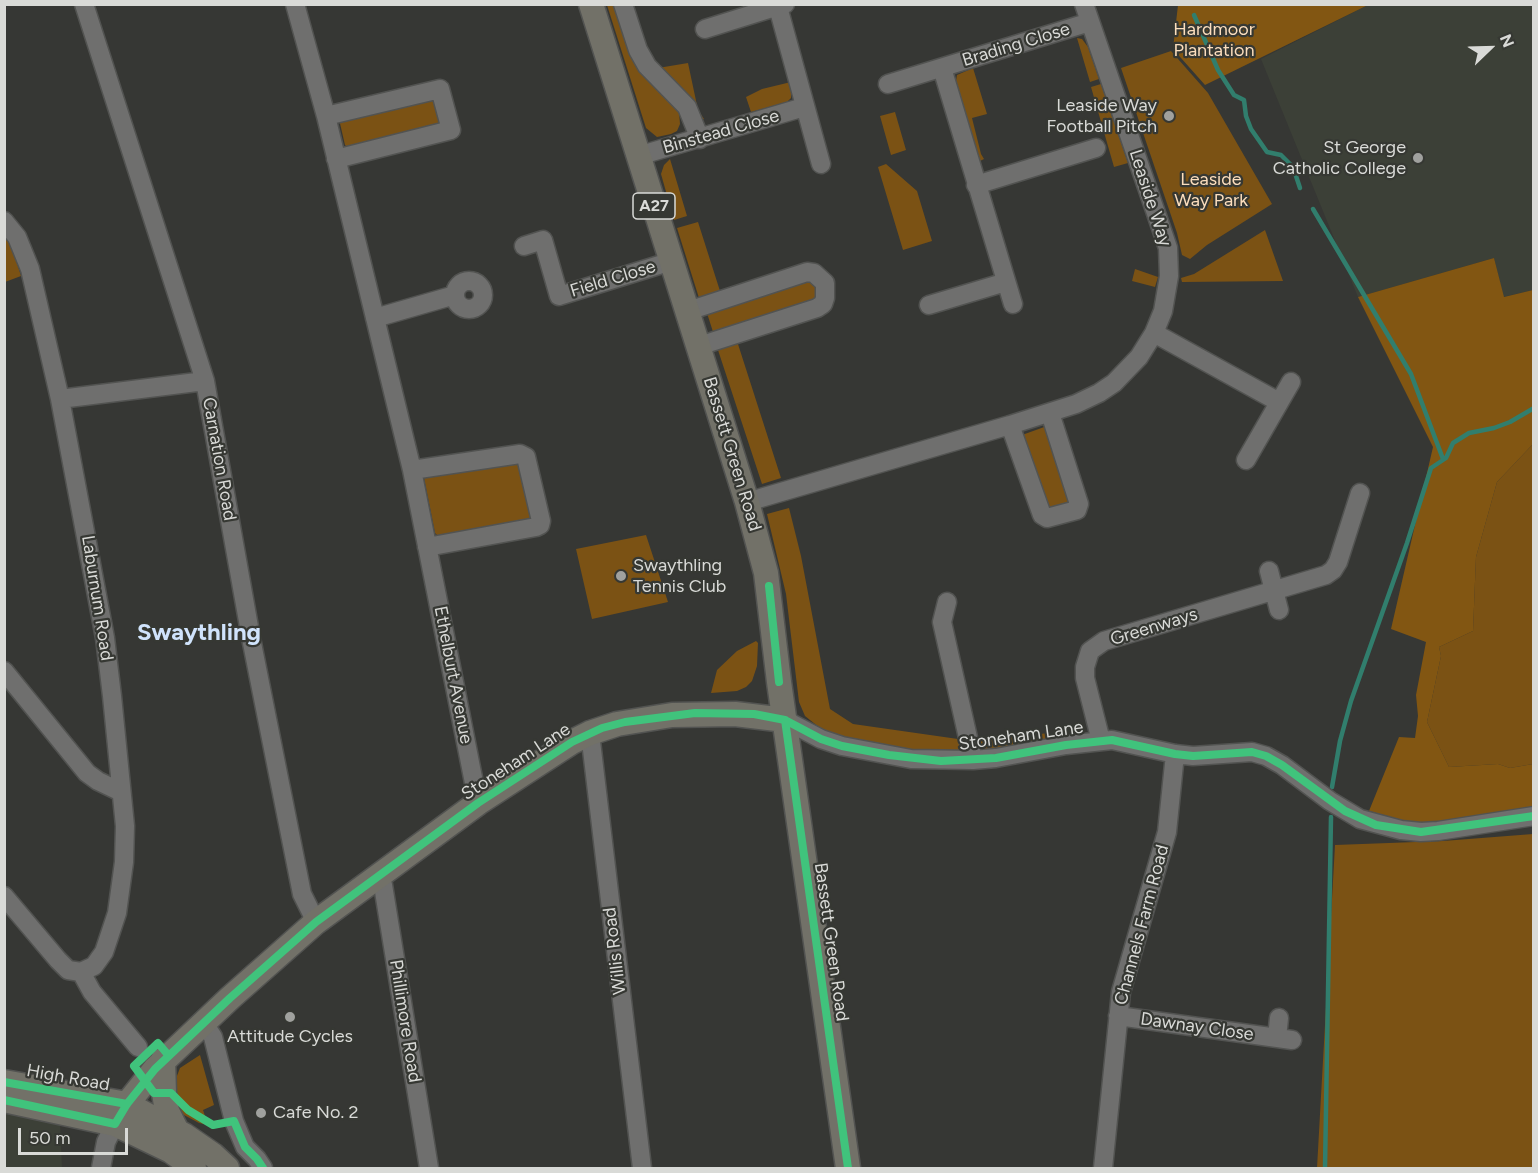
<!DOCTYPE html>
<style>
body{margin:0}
#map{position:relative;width:1538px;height:1173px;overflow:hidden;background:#363734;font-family:Figtree,sans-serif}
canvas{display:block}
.frame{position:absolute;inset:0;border:6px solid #d9dad7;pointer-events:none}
.north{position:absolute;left:1460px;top:18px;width:60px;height:60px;-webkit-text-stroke:4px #363833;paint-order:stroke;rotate:67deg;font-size:16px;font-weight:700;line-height:24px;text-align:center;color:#d9dad7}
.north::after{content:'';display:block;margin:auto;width:21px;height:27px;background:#d9dad7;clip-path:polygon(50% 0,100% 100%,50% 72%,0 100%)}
.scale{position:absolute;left:18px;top:1128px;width:110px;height:27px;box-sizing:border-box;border:3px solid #d9dad7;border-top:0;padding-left:8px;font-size:18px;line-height:21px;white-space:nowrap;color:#d9dad7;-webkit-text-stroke:4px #363833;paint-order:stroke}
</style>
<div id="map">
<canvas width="1538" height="1173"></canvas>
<div class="frame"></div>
<div class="north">N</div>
<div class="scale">50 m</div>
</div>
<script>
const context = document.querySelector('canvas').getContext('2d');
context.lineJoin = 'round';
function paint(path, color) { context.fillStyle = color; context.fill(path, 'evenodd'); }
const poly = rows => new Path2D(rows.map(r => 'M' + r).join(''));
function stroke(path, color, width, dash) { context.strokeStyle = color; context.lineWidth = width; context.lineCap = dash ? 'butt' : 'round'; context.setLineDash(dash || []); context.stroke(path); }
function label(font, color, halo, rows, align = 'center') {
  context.font = font + ' Figtree,sans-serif'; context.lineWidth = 4.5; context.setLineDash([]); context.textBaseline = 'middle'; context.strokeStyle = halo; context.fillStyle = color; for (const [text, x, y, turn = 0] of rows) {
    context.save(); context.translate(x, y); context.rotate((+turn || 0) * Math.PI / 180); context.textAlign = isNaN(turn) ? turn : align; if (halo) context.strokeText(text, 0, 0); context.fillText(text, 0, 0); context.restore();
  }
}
paint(poly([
 [1368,5,1533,5,1533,290,1503,297,1494,258,1358,297,1261,59],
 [4,1110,60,1121,62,1168,5,1168]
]), '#3c4037');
paint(poly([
 [607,5,615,5,630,56,682,110,679,112,680,124,677,131,671,134,657,137,646,128],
 [1077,38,1082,39,1088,47,1099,79,1090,82],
 [1171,51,1208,93,1272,204,1207,245,1190,259,1182,255,1177,233,1121,68],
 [688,63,698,110,704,119,699,121,658,68],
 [973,68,987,114,972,118,981,154,984,159,980,161,956,81,957,75],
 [791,82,791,98,787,102,751,112,746,97,762,89],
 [1101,84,1128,163,1114,167,1091,87],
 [434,97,442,122,439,125,347,147,345,145,339,119],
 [895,112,906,150,891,155,880,116],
 [670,159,687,216,674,220,661,174,664,165],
 [886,164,917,191,932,241,903,250,878,167],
 [698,222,720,291,699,298,677,228],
 [1265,230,1283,281,1182,282,1181,278,1194,274],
 [4,235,12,247,21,276,5,282],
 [1135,269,1158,277,1155,287,1132,281],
 [806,279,815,283,819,296,817,300,714,335,706,310],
 [737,341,781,478,762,484,717,347],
 [1047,426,1072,503,1049,511,1022,435],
 [1533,444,1533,764,1510,768,1498,764,1449,767,1427,722,1441,656,1439,647,1473,631,1476,557,1497,482],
 [518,461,533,515,531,521,438,536,435,533,424,478,427,475],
 [789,508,801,556,830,709,853,724,965,740,968,757,906,750,850,741,820,728,805,716,799,702,786,594,767,514],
 [646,535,668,602,592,619,576,549],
 [756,641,758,643,757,666,752,681,746,687,737,691,711,693,717,670,737,651],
 [1049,733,1052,744,979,753,976,741],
 [1533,834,1533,1168,1317,1168,1335,845,1443,841],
 [200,1055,214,1105,203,1110,208,1125,199,1123,184,1115,179,1111,176,1103,175,1081,180,1068]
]), '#7b5214');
paint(poly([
 [1178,5,1178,4,1368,5,1205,85,1173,49],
 [1494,258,1504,297,1533,290,1533,444,1497,482,1476,557,1473,631,1439,647,1441,656,1427,722,1449,767,1498,764,1510,768,1533,764,1533,809,1426,827,1369,811,1399,737,1415,738,1418,716,1416,695,1426,642,1391,629,1433,447,1358,297]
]), '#825612');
stroke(poly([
 [1194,15,1218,70,1234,95,1244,100,1246,116,1251,129,1267,152,1281,155,1293,167,1300,188],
 [1313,209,1411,374,1443,459],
 [1332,787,1340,741,1351,701,1407,543,1431,468,1446,458,1453,443,1469,433,1494,428,1510,422,1534,408],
 [1325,1168,1331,817]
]), '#317e6d', 4.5);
const minor = poly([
 [84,4,205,381,251,638,302,894,316,922],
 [295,4,326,116,412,470,478,803],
 [623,4,638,50,647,66,687,107,700,139],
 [778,7,821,164],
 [705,29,785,4],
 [942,68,1013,304],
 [888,84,1090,22],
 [326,116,440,89,451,130,336,159],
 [638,156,804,107],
 [976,185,1096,148],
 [4,221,17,237,30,269,60,399,105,638,112,696,125,826,124,862,117,913,104,952,94,966,81,972],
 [524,246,543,240,559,296,672,261],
 '455 295a14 14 0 1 1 28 0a14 14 0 1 1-28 0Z',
 [929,305,1006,282],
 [688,311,807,272,814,273,825,283,825,298,823,304,817,308,699,346],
 [375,318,455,295],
 [1154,333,1279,402],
 [60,399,205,381],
 [1010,425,1042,515,1047,518,1077,510,1079,504,1050,413],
 [1246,460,1291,382],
 [412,470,520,454,526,457,541,521,540,525,536,527,427,547],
 [747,502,1010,425,1076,404,1099,393,1114,383,1139,357,1154,333,1163,311,1169,276,1168,248,1084,4],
 [1269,571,1279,610],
 [947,602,942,622,973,760],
 [4,671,87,773,98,781,121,792],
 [785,720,821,739,842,746,911,759,973,760,996,758,1066,745,1112,740,1175,754,1193,756,1252,752,1266,756,1282,765,1330,801,1360,819,1401,830,1421,832,1438,831,1534,816],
 [590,733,642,1168],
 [1101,741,1085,678,1085,667,1090,651,1104,641,1326,575,1333,570,1338,562,1360,493],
 [379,875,383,885,429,1168],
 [4,896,58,960,68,970,81,972,92,992,138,1047],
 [1118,1016,1292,1040],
 [204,1023,213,1037,234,1121,245,1147,257,1159,263,1168],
 [1277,1038,1279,1018],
 [101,1168,106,1142,115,1124],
 [1103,1168,1121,992,1167,832,1175,754]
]);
const major = poly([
 [591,4,747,502,766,573,779,682,848,1168],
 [163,1060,164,1093,167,1111,177,1131],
 [4,1082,127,1104,184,1135,213,1155,227,1168],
 [4,1100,115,1124,171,1151,194,1168],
 [115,1124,127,1104,155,1069,230,998,316,922,478,803,572,742,590,733,617,724,672,715,735,714,785,720]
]);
stroke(minor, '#525351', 21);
stroke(major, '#525351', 27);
stroke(minor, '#6f6f6e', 18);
stroke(major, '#727168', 24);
stroke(poly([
 [769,586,779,682],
 [785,720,848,1168],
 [169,1056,158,1043,134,1066,154,1093,171,1093,188,1110,213,1125,234,1121,245,1147,257,1159,263,1168],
 [4,1082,127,1104],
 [4,1100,115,1124,127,1104,155,1069,230,998,316,922,478,803,572,742,602,728,625,722,695,713,754,714,785,720,821,739,842,746,889,755,941,761,996,758,1066,745,1112,740,1175,754,1193,756,1252,752,1266,756,1282,765,1345,811,1376,825,1421,832,1534,816]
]), '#40c37c', 8);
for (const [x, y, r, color] of [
 [1169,116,6,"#a0a19e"],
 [1418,158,6,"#a0a19e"],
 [621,576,6,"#a0a19e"],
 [290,1017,6,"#a0a19e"],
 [261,1113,6,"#a0a19e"]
]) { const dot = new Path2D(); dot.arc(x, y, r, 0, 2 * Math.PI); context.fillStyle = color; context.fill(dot); stroke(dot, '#363833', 2); }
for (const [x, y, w] of [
 [654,206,42]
]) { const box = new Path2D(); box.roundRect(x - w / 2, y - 13, w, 26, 4.5); context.fillStyle = '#363833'; context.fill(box); stroke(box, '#d9dad7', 1.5); }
label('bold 16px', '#d9dad7', null, [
 ["A27",654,206]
]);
label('18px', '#fcdebd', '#363833', [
 ["Hardmoor",1214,30],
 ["Plantation",1214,51],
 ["Leaside",1211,180],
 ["Way Park",1211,201]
]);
label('18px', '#d9dad7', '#363833', [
 ["Brading Close",1016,45,-17],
 ["Binstead Close",721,132,-16],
 ["Leaside Way",1150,198,72],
 ["Field Close",613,279,-17],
 ["Bassett Green Road",732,454,73],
 ["Carnation Road",219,459,80],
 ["Laburnum Road",97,598,81],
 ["Greenways",1154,627,-17],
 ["Ethelburt Avenue",453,675,79],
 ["Stoneham Lane",1021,736,-8],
 ["Stoneham Lane",516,762,-33],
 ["Channels Farm Road",1142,925,-75],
 ["Bassett Green Road",831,942,82],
 ["Willis Road",615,951,-97],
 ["Phillimore Road",405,1021,81],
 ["Dawnay Close",1197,1027,8],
 ["High Road",68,1078,10]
]);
label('18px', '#d9dad7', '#363833', [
 ["Leaside Way",1157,106],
 ["Football Pitch",1157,127],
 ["St George",1406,148],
 ["Catholic College",1406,169],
 ["Swaythling",633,566,"left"],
 ["Tennis Club",633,587,"left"],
 ["Attitude Cycles",290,1037,"center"],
 ["Cafe No. 2",273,1113,"left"]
], 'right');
label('bold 24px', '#d0e3fc', '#363833', [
 ["Swaythling",199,633]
]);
</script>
